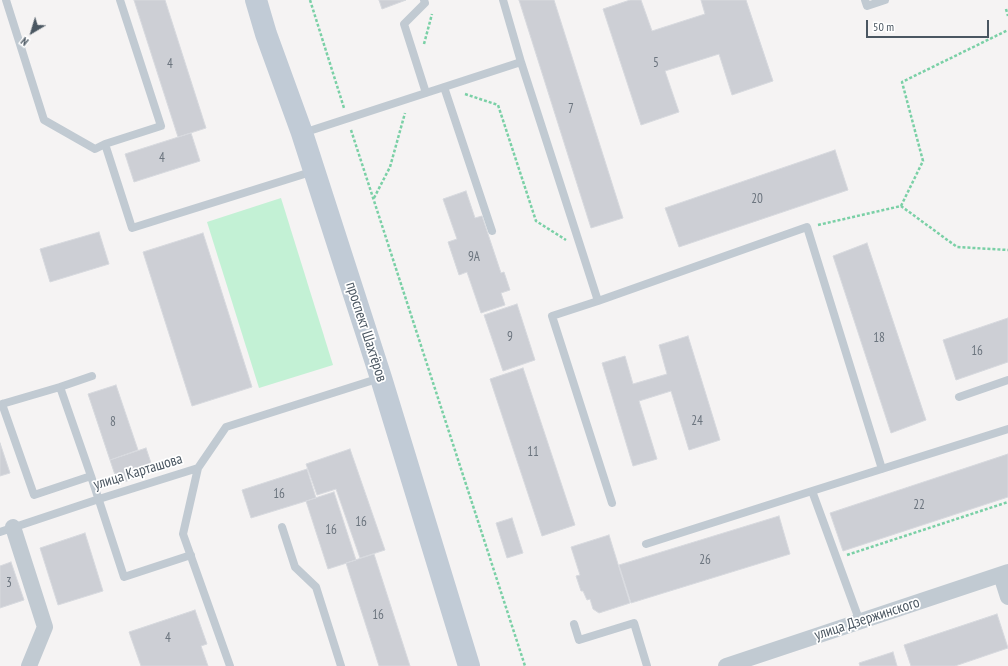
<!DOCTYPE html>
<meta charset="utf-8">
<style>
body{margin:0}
#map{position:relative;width:1008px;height:666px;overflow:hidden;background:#f5f3f3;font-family:"PT Sans Narrow",sans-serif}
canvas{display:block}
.north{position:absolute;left:12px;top:12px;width:40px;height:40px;-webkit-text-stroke:3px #fff;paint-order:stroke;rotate:218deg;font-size:11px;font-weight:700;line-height:16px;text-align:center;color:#4a5661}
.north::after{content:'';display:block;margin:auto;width:14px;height:18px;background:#4a5661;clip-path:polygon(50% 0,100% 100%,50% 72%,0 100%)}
.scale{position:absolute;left:866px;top:20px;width:123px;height:18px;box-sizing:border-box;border:2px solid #4a5661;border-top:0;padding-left:5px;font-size:12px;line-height:14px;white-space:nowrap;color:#4a5661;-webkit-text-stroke:3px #fff;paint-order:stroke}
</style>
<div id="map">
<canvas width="1008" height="666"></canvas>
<div class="north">N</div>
<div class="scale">50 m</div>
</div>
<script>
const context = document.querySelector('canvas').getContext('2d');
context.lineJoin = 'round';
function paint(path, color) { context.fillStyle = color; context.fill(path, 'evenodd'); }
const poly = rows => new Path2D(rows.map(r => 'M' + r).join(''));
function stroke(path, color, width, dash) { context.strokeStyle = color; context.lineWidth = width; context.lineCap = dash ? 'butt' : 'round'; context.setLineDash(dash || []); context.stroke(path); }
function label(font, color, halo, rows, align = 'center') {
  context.font = font + ' "PT Sans Narrow",sans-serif'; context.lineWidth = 3.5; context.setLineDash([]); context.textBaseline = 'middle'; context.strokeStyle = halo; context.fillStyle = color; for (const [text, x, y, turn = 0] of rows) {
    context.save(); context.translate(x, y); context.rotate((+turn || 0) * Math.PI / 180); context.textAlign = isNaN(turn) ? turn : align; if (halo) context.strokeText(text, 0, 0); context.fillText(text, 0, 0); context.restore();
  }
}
paint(poly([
 [281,198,333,365,259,388,207,222]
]), '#c3f1d5');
const building = poly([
 [134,0,165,0,206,128,178,137,134,0],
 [379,0,406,0,382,9,379,0],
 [519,0,554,0,623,218,591,228,519,0],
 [630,0,641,0,652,31,705,14,701,0,746,0,773,81,732,95,719,54,665,71,679,112,641,125,603,9,630,0],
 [191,133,200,161,134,182,125,154,191,133],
 [835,150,848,190,679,247,665,208,835,150],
 [466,191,475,218,482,216,501,273,504,272,510,290,501,293,505,305,481,313,467,272,459,275,448,242,457,239,443,199,466,191],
 [99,232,109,264,50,282,40,249,99,232],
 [203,233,252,387,192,406,143,252,203,233],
 [867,243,926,420,891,433,833,256,867,243],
 [517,304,535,360,503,371,484,315,517,304],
 [1008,318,1008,362,956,380,943,340,1008,318],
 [688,336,720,440,689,450,671,391,639,401,657,459,633,466,602,363,625,356,633,384,667,374,659,345,688,336],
 [523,368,575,525,542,536,490,379,523,368],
 [116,385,138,450,110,460,88,394,116,385],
 [0,443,10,473,0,476,0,443],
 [146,448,154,472,118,484,110,460,146,448],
 [350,449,385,550,360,558,336,489,317,495,306,464,350,449],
 [1008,454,1008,497,843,551,830,513,1008,454],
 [307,469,316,498,251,518,242,490,307,469],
 [334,492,356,560,328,569,306,501,334,492],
 [779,516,790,554,631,603,619,565,779,516],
 [512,518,523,553,507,558,496,523,512,518],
 [85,533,103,591,58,605,40,548,85,533],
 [609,535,630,603,599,613,593,609,590,599,587,600,583,591,581,591,576,576,580,575,571,547,609,535],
 [374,554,410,666,379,666,346,563,374,554],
 [11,562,24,600,0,608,0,566,11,562],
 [195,610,207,644,201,646,208,666,141,666,129,632,195,610],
 [997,614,1008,648,955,666,911,666,904,645,997,614],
 [893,652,897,666,860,666,859,663,893,652]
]);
paint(building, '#cdcfd5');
stroke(building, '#d7d9de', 1);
stroke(poly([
 [310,0,344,108],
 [1006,9,1008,16],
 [424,44,432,14],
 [465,94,498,105,536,221,566,240],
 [351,130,525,666],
 [374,198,390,167,405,113],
 [901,206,923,161,902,82,1008,30],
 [818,225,901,206,957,247,1008,250],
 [847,555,1008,502]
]), '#7ad0a6', 2.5, [3, 2]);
stroke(poly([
 [6,0,44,120,95,149,105,144,161,126,120,0],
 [424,0,425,3,404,24,426,93],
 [503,0,521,62],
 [865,0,867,6,885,0],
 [444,87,492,231],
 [303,133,521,62,598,301],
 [105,144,132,228,314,171],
 [60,387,91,476],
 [959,397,1008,380],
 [2,404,60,387,92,376],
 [0,405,2,404,34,495,91,476,124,577,191,555],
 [198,468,183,534,230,666],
 [612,503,552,316,598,301,807,227,882,469],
 [282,527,295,567,316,587,341,666],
 [0,532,99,499,198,468,226,427,380,378],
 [646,544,812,491],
 [860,622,812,491,1008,429],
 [574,624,579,640,634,623,647,666]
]), '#c1cad2', 8);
stroke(poly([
 [13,527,45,627,29,666],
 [1001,575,1008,597],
 [726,666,1008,572]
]), '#c1cad2', 16);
stroke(poly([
 [256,0,266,34,302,133,381,378,469,666]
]), '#c1cbd6', 22);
label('13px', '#6b747e', null, [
 ["5",656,63],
 ["4",170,64],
 ["7",571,109],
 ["4",162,158],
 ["20",757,199],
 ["9А",474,257],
 ["9",510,337],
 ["18",879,338],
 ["16",977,351],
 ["24",697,421],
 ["8",113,422],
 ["11",533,452],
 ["16",279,494],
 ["22",919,505],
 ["16",361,522],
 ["16",331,530],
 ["26",705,560],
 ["3",9,583],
 ["16",378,615],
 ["4",168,638]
]);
label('15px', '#4a5661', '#fff', [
 ["проспект Шахтёров",366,332,72],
 ["улица Карташова",138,472,-17],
 ["улица Дзержинского",867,619,-18]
]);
</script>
